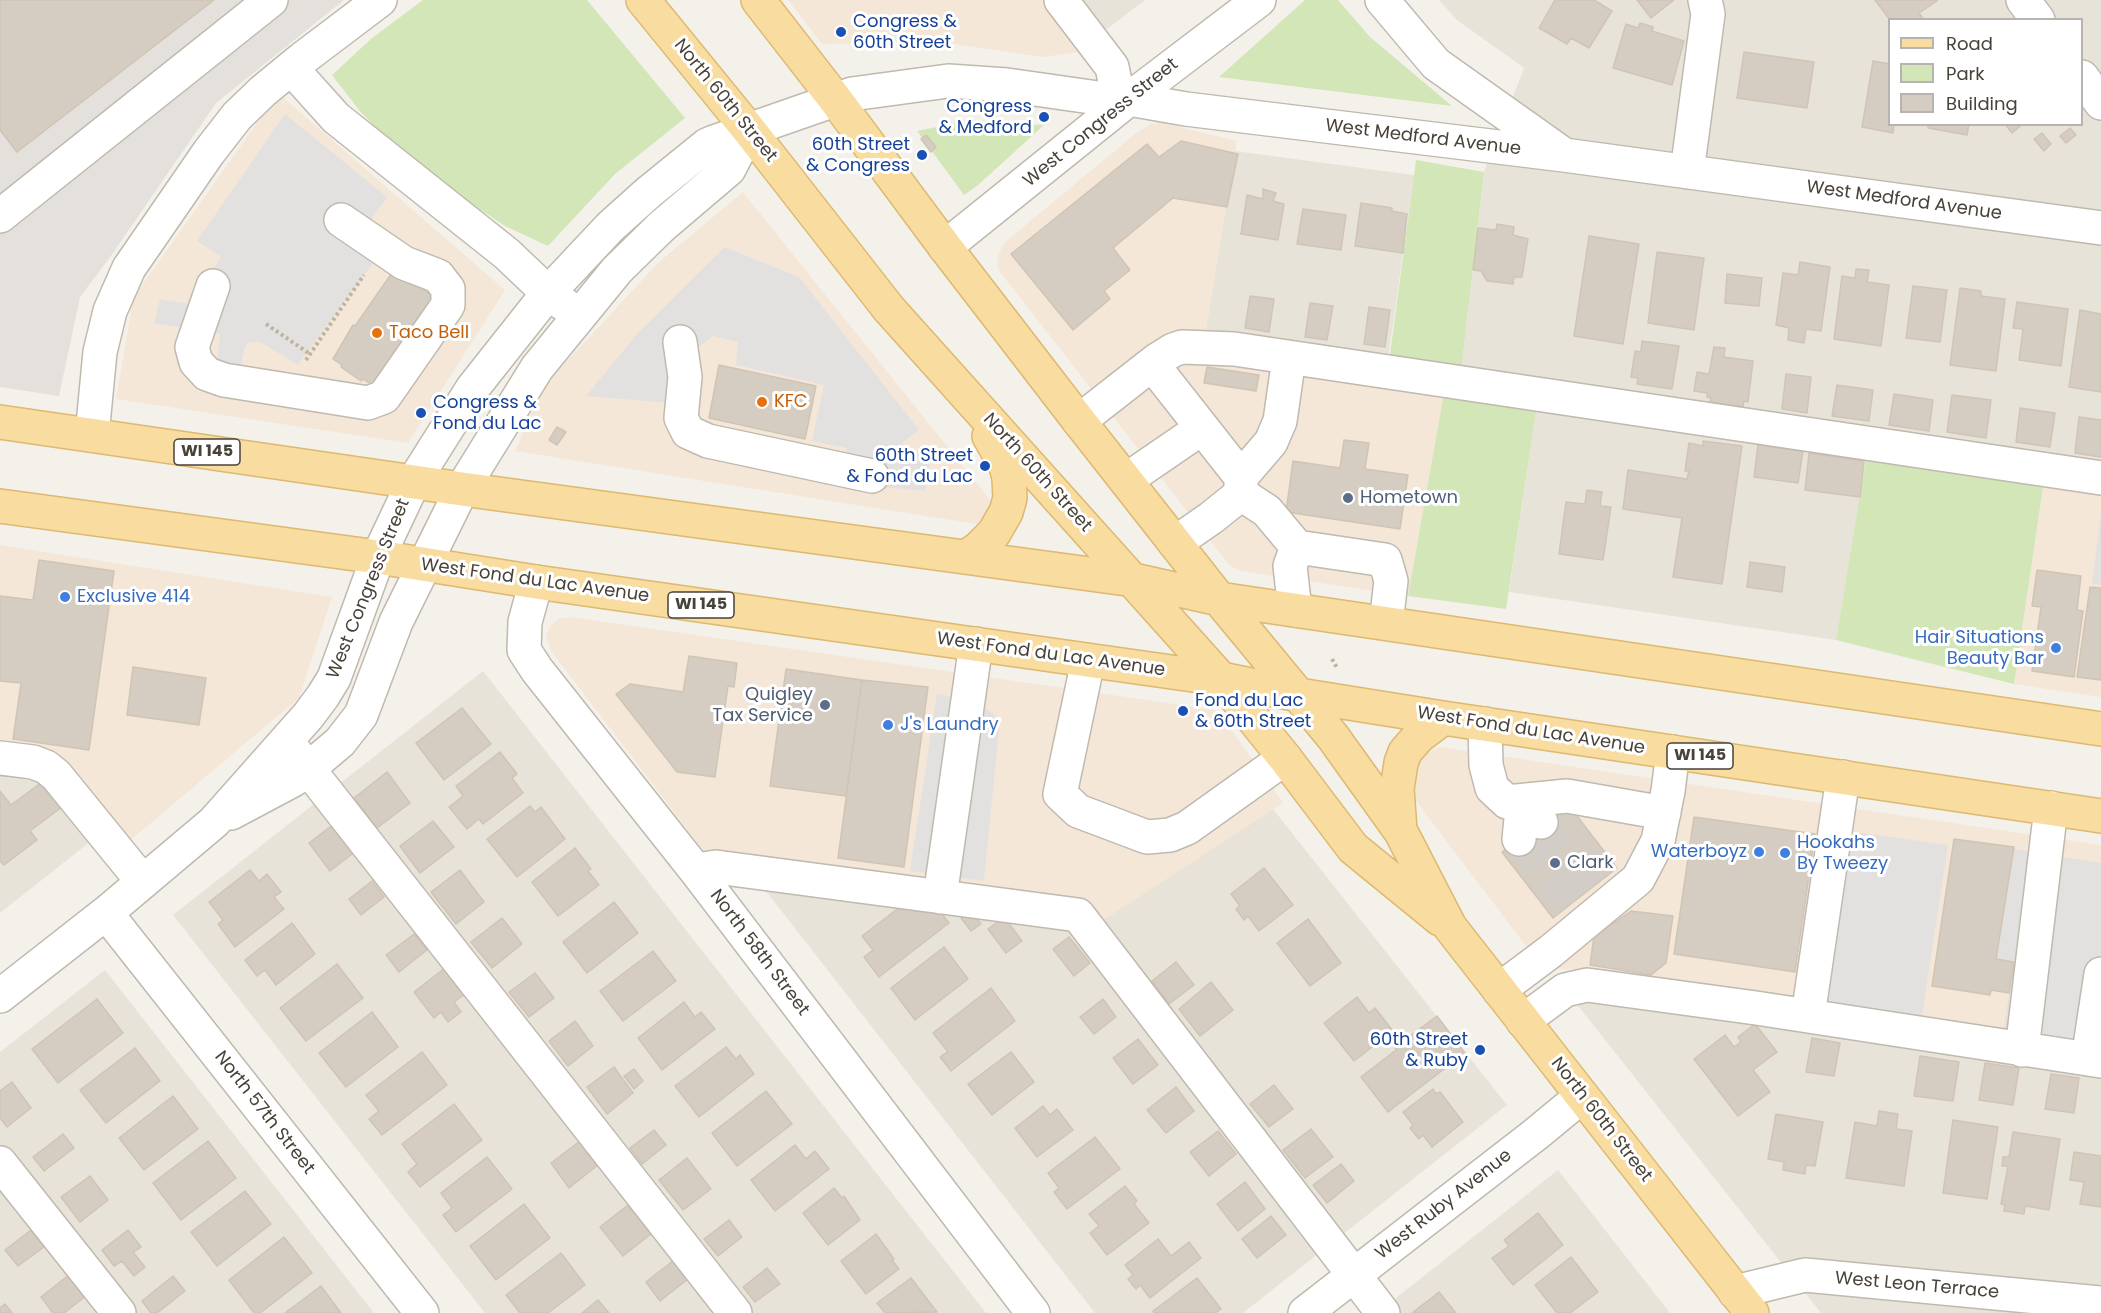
<!DOCTYPE html>
<style>
body{margin:0}
#map{position:relative;width:2101px;height:1313px;overflow:hidden;background:#f4f1eb;font-family:Poppins,sans-serif}
canvas{display:block}
.legend{position:absolute;left:1888px;top:18px;width:195px;height:108px;box-sizing:border-box;background:#fff;border:2px solid #b6b3b0;margin:0;padding:8px 10px;list-style:none;font-size:18px;color:#484239}
.legend li{display:flex;align-items:center;gap:12px;height:30px}
.legend b{width:30px;border:2px solid #b6b3b0}
</style>
<div id="map">
<canvas width="2101" height="1313"></canvas>
<ul class="legend">
<li><b style="height:8px;background:#f8dca0"></b>Road</li>
<li><b style="height:16px;background:#d2e6b7"></b>Park</li>
<li><b style="height:16px;background:#d5cdc1"></b>Building</li>
</ul>
</div>
<script>
const context = document.querySelector('canvas').getContext('2d');
context.lineJoin = 'round';
function paint(path, color) { context.fillStyle = color; context.fill(path, 'evenodd'); }
const poly = rows => new Path2D(rows.map(r => 'M' + r).join(''));
function stroke(path, color, width, dash) { context.strokeStyle = color; context.lineWidth = width; context.lineCap = dash ? 'butt' : 'round'; context.setLineDash(dash || []); context.stroke(path); }
function label(font, color, halo, rows, align = 'center') {
  context.font = font + ' Poppins,sans-serif'; context.lineWidth = 6; context.setLineDash([]); context.textBaseline = 'middle'; context.strokeStyle = halo; context.fillStyle = color; for (const [text, x, y, turn = 0] of rows) {
    context.save(); context.translate(x, y); context.rotate((+turn || 0) * Math.PI / 180); context.textAlign = isNaN(turn) ? turn : align; if (halo) context.strokeText(text, 0, 0); context.fillText(text, 0, 0); context.restore();
  }
}
paint(poly([
 [1063,0,1145,0,1107,29,1091,35],
 [1439,0,2101,0,2101,464,1872,430,1836,640,1509,592,1536,412,1458,398,1484,172,1524,68,1457,20],
 [1890,20,2082,20,2082,124,1890,124],
 [1235,151,1414,175,1384,388,1201,359],
 [483,671,986,1313,485,1313,173,915],
 [0,748,105,830,0,913],
 [1273,809,1507,1105,1243,1313,1095,1313,751,872,1105,918],
 [105,970,374,1313,0,1313,0,1052],
 [1572,998,2101,1077,2101,1313,1821,1313],
 [1558,1170,1670,1313,1377,1313]
]), '#e8e3d9');
paint(poly([
 [788,0,1063,0,1102,49,1042,57,941,42,822,44],
 [278,93,505,290,408,443,116,399,133,298],
 [1159,122,1237,141,1201,359,1445,397,1408,596,1240,571,1229,565,1000,272,997,264,999,253,1004,243,1135,134,1151,124],
 [743,192,1014,530,515,451,544,386,658,263],
 [2043,487,2101,496,2101,697,2014,684],
 [0,545,332,597,299,698,120,849,0,748],
 [571,617,1209,709,1218,712,1224,719,1283,803,1105,919,716,867,551,651,546,637,550,626,559,619],
 [1440,747,2101,845,2101,1047,1541,966,1410,793,1419,755]
]), '#f4e7d8');
paint(poly([
 [0,0,344,0,216,103,113,253,80,297,59,396,0,387]
]), '#e4e0dc');
paint(poly([
 [423,0,587,0,685,118,615,174,548,246,505,226,406,160,359,110,332,75,371,39],
 [1305,0,1338,0,1370,37,1452,106,1219,77],
 [961,122,1044,125,977,186,964,195,917,131],
 [1416,160,1484,172,1458,398,1536,412,1506,609,1408,596,1448,371,1389,362],
 [1866,460,2043,487,2014,684,1836,640]
]), '#d2e6b7');
paint(poly([
 [285,114,387,197,352,247,373,263,298,365,262,343,255,342,248,343,245,347,241,365,217,363,220,334,154,323,160,299,190,304,221,257,197,241],
 [725,247,799,277,919,430,903,442,904,450,931,455,925,491,839,483,847,448,812,441,824,385,736,365,738,342,713,336,695,350,693,405,586,396,638,333],
 [2101,514,2101,585,2092,584],
 [937,694,977,701,1000,720,984,881,910,871],
 [1821,827,1948,845,1922,1016,1796,998],
 [2013,849,2101,863,2101,1042,2004,1028,2014,962,1996,959]
]), '#e3e1df');
const building = poly([
 [0,0,214,0,17,152,0,130,0,0],
 [1555,0,1594,0,1612,11,1589,48,1571,38,1567,44,1539,28,1555,0],
 [1637,0,1674,0,1651,18,1637,0],
 [1875,0,1936,0,1937,1,1919,13,1924,20,1890,20,1875,0],
 [1640,23,1653,27,1652,31,1684,41,1672,85,1613,68,1626,24,1638,28,1640,23],
 [1744,52,1814,62,1807,108,1737,98,1744,52],
 [1873,61,1890,64,1890,124,1894,124,1893,133,1862,127,1873,61],
 [1928,124,1969,124,1967,135,1928,128,1928,124],
 [2005,124,2023,124,2012,133,2005,124],
 [2070,128,2076,135,2066,143,2060,136,2070,128],
 [2042,133,2051,144,2044,151,2034,139,2042,133],
 [926,135,936,147,931,152,921,139,926,135],
 [1181,141,1238,154,1227,207,1173,198,1113,248,1130,270,1104,291,1110,299,1073,330,1011,254,1147,144,1159,157,1181,141],
 [1263,189,1276,193,1273,201,1284,204,1278,240,1241,234,1247,195,1263,199,1263,189],
 [1361,203,1392,208,1392,211,1407,214,1403,253,1355,246,1361,203],
 [1303,209,1346,215,1341,250,1297,244,1303,209],
 [1497,224,1514,227,1513,235,1528,239,1522,277,1514,277,1513,284,1487,281,1481,271,1473,270,1478,228,1496,230,1497,224],
 [1589,236,1639,244,1623,344,1574,336,1589,236],
 [1657,252,1704,258,1694,330,1648,323,1657,252],
 [1800,262,1830,267,1821,331,1806,329,1804,343,1788,340,1789,328,1776,325,1783,273,1798,275,1800,262],
 [1856,269,1869,270,1867,282,1889,285,1881,346,1834,339,1842,276,1855,278,1856,269],
 [394,270,437,299,425,314,422,312,402,340,405,342,372,385,363,379,361,381,341,367,342,365,333,359,353,325,355,326,394,270],
 [1727,274,1762,278,1759,306,1725,303,1727,274],
 [1913,286,1947,290,1940,342,1906,338,1913,286],
 [1960,288,1981,291,1981,296,2005,299,1996,371,1950,365,1960,288],
 [1250,296,1274,299,1269,332,1245,328,1250,296],
 [2017,302,2068,309,2061,366,2019,360,2023,329,2013,328,2017,302],
 [1310,303,1333,306,1327,340,1305,337,1310,303],
 [1369,307,1390,310,1385,347,1364,344,1369,307],
 [2080,310,2101,314,2101,392,2069,387,2080,310],
 [1642,341,1679,346,1672,389,1637,384,1638,378,1631,377,1635,351,1641,352,1642,341],
 [1714,347,1725,348,1724,357,1753,361,1748,402,1744,401,1743,407,1710,402,1711,398,1707,397,1707,393,1694,391,1697,372,1709,374,1714,347],
 [719,365,816,386,805,439,709,418,719,365],
 [1207,367,1259,375,1256,391,1204,383,1207,367],
 [1786,374,1811,377,1807,413,1782,409,1786,374],
 [1837,385,1873,390,1869,421,1832,416,1837,385],
 [1894,394,1933,400,1929,431,1889,425,1894,394],
 [1952,395,1991,400,1986,438,1947,432,1952,395],
 [2020,408,2055,413,2050,447,2016,442,2020,408],
 [2079,417,2101,420,2101,457,2075,453,2079,417],
 [557,427,566,432,557,445,549,440,557,427],
 [1344,440,1369,443,1365,469,1408,475,1400,529,1286,512,1293,461,1340,468,1344,440],
 [1703,441,1742,446,1722,584,1673,577,1682,518,1623,509,1628,470,1687,479,1689,471,1685,471,1689,443,1703,446,1703,441],
 [1758,445,1803,451,1798,483,1754,477,1758,445],
 [1809,453,1864,461,1860,497,1805,490,1809,453],
 [1587,490,1602,492,1600,506,1611,507,1603,560,1559,554,1566,502,1585,504,1587,490],
 [39,560,114,571,89,750,13,739,21,683,0,681,0,596,33,600,39,560],
 [1750,562,1785,567,1782,592,1747,587,1750,562],
 [2037,570,2081,576,2077,610,2083,611,2074,677,2032,671,2041,607,2032,606,2037,570],
 [2090,587,2101,588,2101,680,2077,677,2090,587],
 [689,656,737,663,734,687,728,686,715,777,677,772,616,694,630,684,683,692,689,656],
 [133,667,206,678,199,725,127,715,133,667],
 [786,669,862,680,846,796,770,786,786,669],
 [862,680,928,687,904,867,838,858,862,680],
 [462,708,491,744,444,780,416,743,462,708],
 [500,752,517,774,512,778,523,793,483,824,479,819,467,829,449,807,463,796,456,786,500,752],
 [387,772,410,803,377,828,354,798,387,772],
 [42,782,62,807,30,831,37,840,4,865,0,861,0,791,11,805,42,782],
 [1567,803,1617,868,1553,918,1502,852,1567,803],
 [530,806,535,812,541,807,565,839,517,877,487,839,530,806],
 [1694,817,1815,834,1795,972,1674,954,1694,817],
 [433,821,454,847,420,873,400,846,433,821],
 [335,823,356,851,330,871,309,843,335,823],
 [1954,839,2014,847,1996,959,2014,962,2009,993,1991,990,1990,995,1932,986,1954,839],
 [575,848,591,869,588,871,599,885,558,916,532,882,575,848],
 [1264,868,1293,905,1259,931,1248,916,1244,920,1236,909,1240,906,1231,894,1264,868],
 [250,870,259,881,267,874,281,892,274,897,284,909,235,947,218,924,223,920,209,902,250,870],
 [460,870,484,902,456,924,431,892,460,870],
 [372,881,384,897,361,915,349,899,372,881],
 [931,899,949,923,879,977,864,957,873,950,862,936,908,901,916,911,931,899],
 [614,902,638,933,587,973,563,942,614,902],
 [971,911,981,924,971,931,961,918,971,911],
 [1631,911,1673,916,1666,963,1651,975,1590,965,1594,936,1631,911],
 [1004,917,1022,941,1006,953,988,929,1004,917],
 [502,918,522,944,492,968,471,942,502,918],
 [1308,919,1341,963,1310,986,1277,943,1308,919],
 [292,923,315,954,276,985,265,970,257,976,245,960,292,923],
 [414,934,427,950,399,972,386,955,414,934],
 [1069,937,1090,963,1074,976,1053,949,1069,937],
 [944,947,968,979,915,1020,891,988,944,947],
 [653,951,676,981,623,1021,600,991,653,951],
 [1176,962,1194,985,1169,1004,1152,981,1176,962],
 [337,964,363,998,306,1041,280,1008,337,964],
 [445,968,465,994,454,1002,461,1012,448,1022,441,1012,434,1018,414,992,445,968],
 [535,973,554,998,529,1017,509,992,535,973],
 [1211,982,1233,1010,1200,1036,1179,1009,1211,982],
 [991,988,1015,1021,951,1071,940,1057,948,1052,933,1033,991,988],
 [1357,997,1369,1013,1375,1008,1393,1031,1354,1061,1324,1023,1357,997],
 [97,999,123,1033,58,1083,32,1049,97,999],
 [1103,999,1116,1017,1094,1034,1080,1017,1103,999],
 [684,1002,695,1017,701,1012,715,1029,662,1070,638,1038,684,1002],
 [372,1012,398,1047,346,1087,319,1053,372,1012],
 [1437,1016,1465,1053,1388,1112,1361,1077,1396,1050,1395,1047,1437,1016],
 [575,1021,593,1046,568,1066,549,1041,575,1021],
 [1755,1024,1777,1052,1753,1070,1770,1092,1738,1116,1694,1059,1725,1035,1734,1047,1741,1042,1738,1037,1755,1024],
 [1812,1038,1840,1043,1834,1076,1806,1072,1812,1038],
 [1138,1039,1158,1065,1133,1084,1113,1058,1138,1039],
 [726,1047,736,1059,740,1055,754,1074,699,1117,675,1086,726,1047],
 [135,1048,160,1081,106,1123,80,1090,135,1048],
 [422,1052,447,1085,382,1135,369,1119,379,1111,366,1095,422,1052],
 [1011,1052,1034,1082,992,1115,968,1084,1011,1052],
 [1920,1056,1959,1062,1953,1101,1914,1096,1920,1056],
 [1985,1063,2019,1068,2013,1105,1979,1100,1985,1063],
 [614,1067,633,1093,607,1114,587,1087,614,1067],
 [634,1069,643,1081,634,1089,624,1076,634,1069],
 [2051,1074,2079,1078,2074,1113,2045,1109,2051,1074],
 [12,1082,31,1108,7,1127,0,1118,0,1091,12,1082],
 [1274,1085,1293,1109,1269,1127,1250,1104,1274,1085],
 [1176,1087,1194,1111,1166,1133,1147,1110,1176,1087],
 [1433,1089,1436,1094,1440,1092,1463,1122,1432,1147,1423,1135,1419,1139,1410,1128,1413,1125,1403,1112,1433,1089],
 [766,1091,792,1124,737,1166,712,1133,766,1091],
 [173,1096,198,1129,144,1170,119,1138,173,1096],
 [454,1104,482,1140,420,1187,408,1172,417,1164,402,1144,454,1104],
 [1043,1106,1050,1115,1057,1109,1073,1130,1037,1157,1015,1128,1043,1106],
 [1879,1111,1898,1114,1896,1129,1912,1131,1904,1186,1846,1178,1855,1122,1877,1126,1879,1111],
 [1776,1114,1823,1122,1815,1166,1806,1165,1805,1174,1783,1170,1784,1162,1768,1159,1776,1114],
 [1953,1120,1998,1127,1987,1199,1943,1193,1953,1120],
 [1311,1129,1333,1157,1305,1178,1283,1150,1311,1129],
 [654,1130,666,1145,642,1164,630,1148,654,1130],
 [1218,1131,1236,1154,1209,1176,1190,1152,1218,1131],
 [2013,1132,2060,1139,2049,1210,2025,1206,2024,1214,2004,1211,2005,1205,2001,1204,2008,1166,2002,1166,2003,1157,2009,1157,2013,1132],
 [63,1134,74,1148,44,1171,33,1157,63,1134],
 [1095,1137,1120,1169,1067,1209,1054,1192,1059,1188,1048,1173,1095,1137],
 [208,1141,236,1178,181,1220,153,1183,208,1141],
 [580,1141,598,1165,569,1188,551,1163,580,1141],
 [795,1145,806,1159,815,1151,829,1169,775,1211,751,1180,795,1145],
 [2074,1152,2101,1156,2101,1207,2080,1204,2084,1182,2070,1180,2074,1152],
 [487,1157,512,1189,456,1232,443,1215,452,1208,441,1193,487,1157],
 [687,1158,711,1189,683,1210,659,1180,687,1158],
 [1341,1164,1354,1181,1327,1203,1313,1185,1341,1164],
 [90,1176,108,1200,80,1222,61,1197,90,1176],
 [1245,1182,1265,1209,1238,1231,1217,1204,1245,1182],
 [1125,1186,1137,1201,1134,1204,1149,1223,1107,1255,1090,1233,1099,1226,1089,1214,1125,1186],
 [834,1188,842,1198,844,1196,860,1220,828,1245,803,1213,834,1188],
 [245,1191,271,1224,217,1266,191,1232,245,1191],
 [524,1204,550,1238,496,1280,470,1246,524,1204],
 [628,1205,651,1234,623,1256,600,1227,628,1205],
 [1538,1213,1563,1245,1513,1285,1492,1258,1509,1246,1504,1240,1538,1213],
 [1271,1216,1286,1235,1257,1258,1242,1239,1271,1216],
 [729,1220,742,1237,718,1256,704,1239,729,1220],
 [31,1230,44,1247,18,1266,5,1250,31,1230],
 [128,1230,141,1247,133,1252,145,1267,134,1276,122,1261,114,1266,102,1250,128,1230],
 [876,1234,894,1259,892,1260,899,1269,866,1294,841,1261,876,1234],
 [284,1237,312,1273,260,1313,254,1313,229,1280,284,1237],
 [1158,1239,1171,1256,1189,1242,1201,1258,1150,1298,1140,1285,1136,1289,1128,1279,1133,1275,1125,1265,1158,1239],
 [561,1253,585,1285,548,1313,520,1313,506,1295,561,1253],
 [1571,1257,1598,1292,1570,1313,1557,1313,1535,1285,1571,1257],
 [674,1260,688,1279,660,1301,646,1282,674,1260],
 [767,1268,780,1284,755,1302,743,1287,767,1268],
 [70,1274,86,1296,64,1313,53,1313,41,1297,70,1274],
 [173,1276,185,1291,157,1313,151,1313,142,1301,173,1276],
 [911,1278,937,1312,885,1313,877,1303,911,1278],
 [1197,1278,1221,1309,1215,1313,1154,1313,1153,1311,1197,1278],
 [321,1286,341,1313,285,1313,321,1286],
 [1439,1292,1456,1313,1412,1313,1439,1292],
 [598,1300,609,1313,582,1313,598,1300],
 [5,1304,12,1313,0,1313,0,1308,5,1304]
]);
paint(building, '#d5cdc1');
stroke(building, '#d0c4b4', 1.5);
stroke(poly([
 [1541,822,1591,890],
 [1519,839,1570,906]
]), '#d2cec7', 33, [33, 16]);
const minor = poly([
 [1061,0,1112,67,1119,101],
 [1382,0,1436,64,1560,152],
 [2023,0,2038,20],
 [291,68,336,118,507,254,548,293,565,305],
 [2082,77,2101,103],
 [1687,172,1708,14,1705,0],
 [0,216,271,0],
 [945,247,1129,99,1259,0],
 [213,286,192,347,196,362,207,374,224,380,368,403,384,397,448,305,448,289,438,276,404,263,341,220],
 [680,342,685,377,681,418,688,432,708,441,872,476],
 [1152,364,1241,477,1241,494,1211,518,1175,543],
 [1079,421,1157,360,1173,350,1182,347,1234,349,2101,478],
 [92,435,100,352,110,311,129,268,209,152,237,116,263,91,302,59,380,0],
 [1241,477,1271,442,1280,421,1289,358],
 [1126,480,1202,428],
 [1241,494,1267,511,1297,547],
 [536,582,525,622,524,650,537,670,697,872,1033,1313],
 [1295,610,1290,566,1297,547,1385,560,1391,581,1386,623],
 [1088,661,1060,794,1078,811,1147,837,1170,835,1187,828,1285,758],
 [1485,724,1486,765,1492,788,1507,802,1567,796,1664,813],
 [295,752,735,1313],
 [0,758,33,762,46,767,56,775,143,882],
 [231,813,293,780,308,769,340,742,361,715,396,622,462,489,537,368,617,270,662,226,729,169,749,130],
 [1519,839,1521,819,1541,822],
 [697,872,703,869,716,867,1078,915,1383,1313],
 [940,897,976,644],
 [106,913,422,1313],
 [1499,990,1551,951,1638,879,1658,841,1668,791,1673,752],
 [0,996,106,913,214,822,308,716,323,696,334,678,378,557,414,481,472,389,548,293,610,227,649,192,707,145,714,142,852,94,948,81,1007,85,1119,101,1129,99,1186,109,1564,155,2101,228],
 [1808,1016,1843,777],
 [1523,1021,1565,990,1587,985,1756,1008,2101,1061],
 [2022,1050,2051,808],
 [2088,1059,2101,974],
 [0,1163,119,1313],
 [1735,1292,1805,1275,2101,1303],
 [1305,1313,1536,1134,1582,1096]
]);
const major = poly([
 [643,0,749,130,889,309,1221,679,1285,758,1353,848,1440,919],
 [758,0,835,99,945,247,1079,421,1219,599,1333,737,1401,832,1450,927,1752,1313],
 [0,422,462,489,1134,580,1219,599,2101,729],
 [0,506,378,557,536,582,1221,679,1299,695,1443,718,2101,816],
 [966,557,979,548,994,533,1006,512,1010,498,1009,478,1006,466,989,436],
 [1400,830,1397,789,1401,763,1405,752,1419,736,1443,718]
]);
stroke(minor, '#bfb9ae', 36);
stroke(major, '#ddb970', 36);
stroke(poly([
 [266,324,310,354],
 [306,360,364,275],
 [1332,659,1337,668]
]), '#c0b4a0', 4, [3, 3]);
stroke(minor, '#fff', 33);
stroke(major, '#f8dca0', 33);
for (const [x, y, r, color] of [
 [841,32,6,"#1a4fb4"],
 [1044,117,6,"#1a4fb4"],
 [922,155,6,"#1a4fb4"],
 [377,333,6,"#e8710a"],
 [762,402,6,"#e8710a"],
 [421,413,6,"#1a4fb4"],
 [985,466,6,"#1a4fb4"],
 [1348,498,6,"#5c6f8a"],
 [65,597,6,"#3f7fe0"],
 [2056,648,6,"#3f7fe0"],
 [825,705,6,"#5c6f8a"],
 [1183,711,6,"#1a4fb4"],
 [888,725,6,"#3f7fe0"],
 [1759,852,6,"#3f7fe0"],
 [1785,853,6,"#3f7fe0"],
 [1555,863,6,"#5c6f8a"],
 [1480,1050,6,"#1a4fb4"]
]) { const dot = new Path2D(); dot.arc(x, y, r, 0, 2 * Math.PI); context.fillStyle = color; context.fill(dot); stroke(dot, '#fff', 2); }
for (const [x, y, w] of [
 [207,452,66],
 [701,605,66],
 [1700,756,66]
]) { const box = new Path2D(); box.roundRect(x - w / 2, y - 13, w, 26, 4.5); context.fillStyle = '#fff'; context.fill(box); stroke(box, '#484239', 1.5); }
label('bold 16px', '#484239', null, [
 ["WI 145",207,452],
 ["WI 145",701,605],
 ["WI 145",1700,756]
]);
label('18px', '#164399', '#fff', [
 ["Congress &",853,22,"left"],
 ["60th Street",853,43,"left"],
 ["Congress",1032,107],
 ["& Medford",1032,128],
 ["60th Street",910,145],
 ["& Congress",910,166],
 ["Congress &",433,403,"left"],
 ["Fond du Lac",433,424,"left"],
 ["60th Street",973,456],
 ["& Fond du Lac",973,477],
 ["Fond du Lac",1195,701,"left"],
 ["& 60th Street",1195,722,"left"],
 ["60th Street",1468,1040],
 ["& Ruby",1468,1061]
], 'right');
label('18px', '#484239', '#fff', [
 ["North 60th Street",725,101,51],
 ["West Congress Street",1101,123,-39],
 ["West Medford Avenue",1423,138,7],
 ["West Medford Avenue",1904,201,8],
 ["North 60th Street",1037,473,48],
 ["West Fond du Lac Avenue",535,581,8],
 ["West Congress Street",369,589,-68],
 ["West Fond du Lac Avenue",1051,655,8],
 ["West Fond du Lac Avenue",1531,731,9],
 ["North 58th Street",759,953,53],
 ["North 57th Street",264,1113,52],
 ["North 60th Street",1601,1120,52],
 ["West Ruby Avenue",1444,1205,-38],
 ["West Leon Terrace",1917,1286,5]
]);
label('18px', '#c56008', '#fff', [
 ["Taco Bell",389,333],
 ["KFC",774,402]
], 'left');
label('18px', '#4e5e75', '#fff', [
 ["Hometown",1360,498],
 ["Quigley",813,695,"right"],
 ["Tax Service",813,716,"right"],
 ["Clark",1567,863]
], 'left');
label('18px', '#366cbe', '#fff', [
 ["Exclusive 414",77,597],
 ["Hair Situations",2044,638,"right"],
 ["Beauty Bar",2044,659,"right"],
 ["J's Laundry",900,725],
 ["Hookahs",1797,843],
 ["By Tweezy",1797,864],
 ["Waterboyz",1747,852,"right"]
], 'left');
</script>
